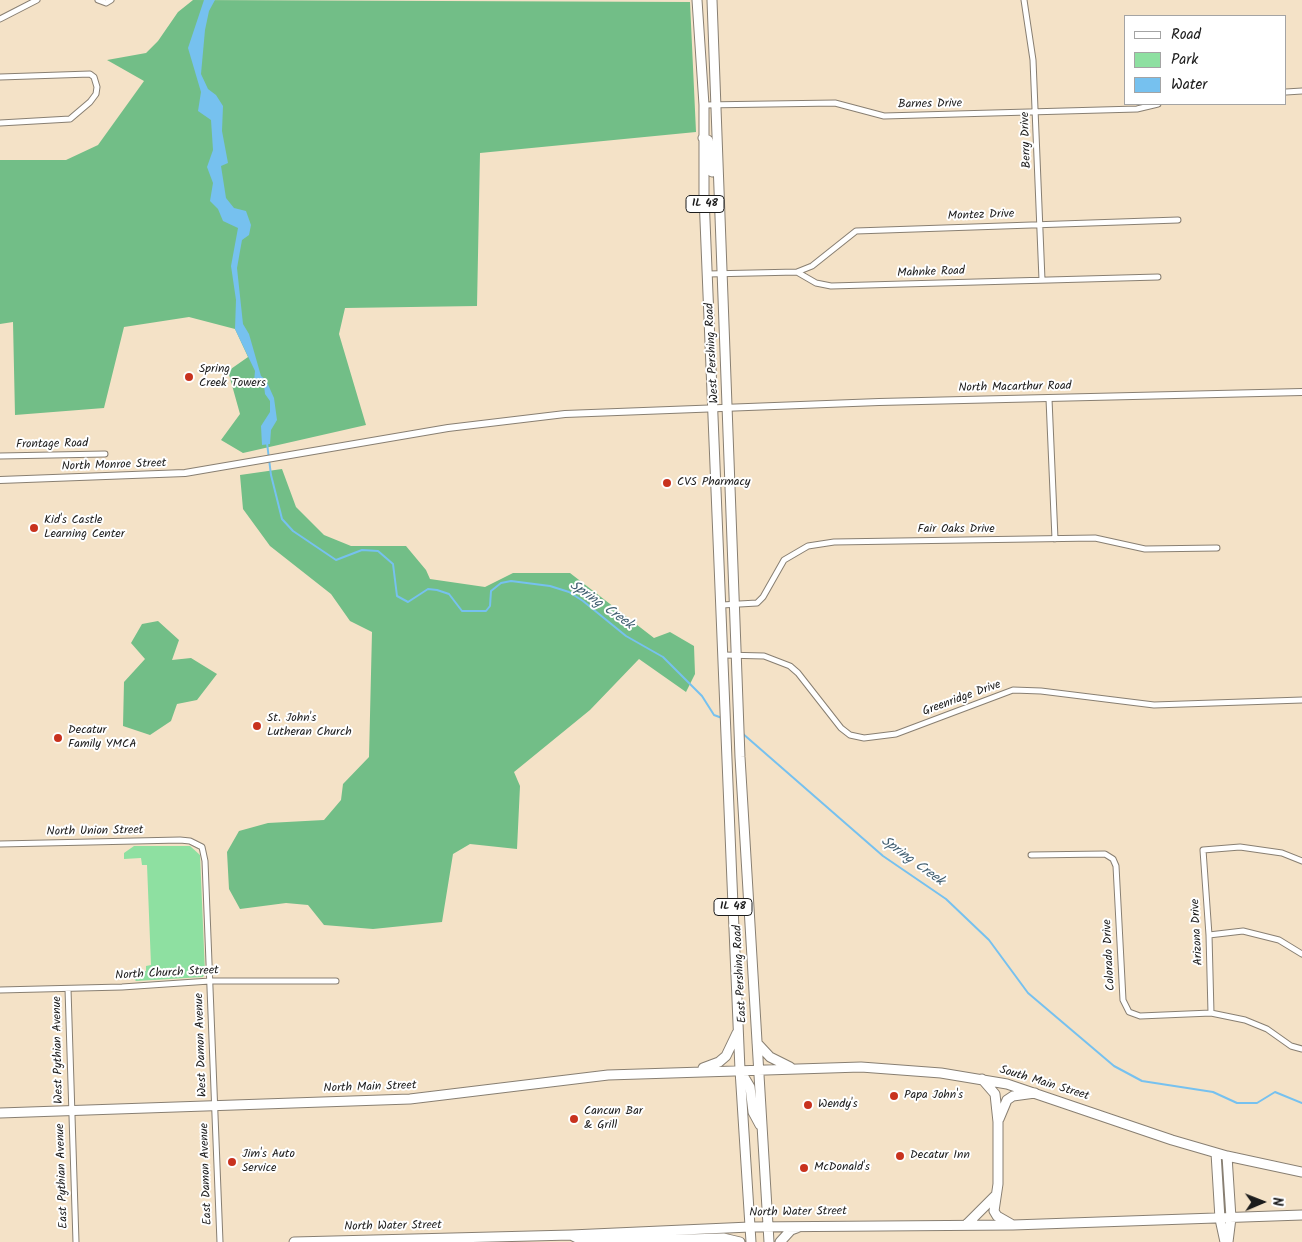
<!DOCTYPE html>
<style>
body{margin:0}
#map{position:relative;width:1302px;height:1242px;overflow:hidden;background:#f4e2c7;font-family:Kalam,sans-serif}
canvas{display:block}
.legend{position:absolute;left:1124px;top:15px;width:162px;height:90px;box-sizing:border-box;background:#fff;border:1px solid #a4a4a4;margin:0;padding:6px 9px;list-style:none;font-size:15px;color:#1c1c1c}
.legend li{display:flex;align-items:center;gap:10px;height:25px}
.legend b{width:25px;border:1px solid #a4a4a4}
.north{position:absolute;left:1237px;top:1177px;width:50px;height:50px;-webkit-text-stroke:4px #fff;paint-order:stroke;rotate:89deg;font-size:14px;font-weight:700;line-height:20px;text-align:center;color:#1c1c1c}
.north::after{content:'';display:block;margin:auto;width:18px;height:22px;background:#1c1c1c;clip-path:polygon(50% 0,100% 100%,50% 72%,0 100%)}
</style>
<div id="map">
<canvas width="1302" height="1242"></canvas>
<ul class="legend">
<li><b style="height:6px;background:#fff"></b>Road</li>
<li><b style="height:14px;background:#8ee0a1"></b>Park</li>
<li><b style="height:14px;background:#76c1ef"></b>Water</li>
</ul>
<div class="north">N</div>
</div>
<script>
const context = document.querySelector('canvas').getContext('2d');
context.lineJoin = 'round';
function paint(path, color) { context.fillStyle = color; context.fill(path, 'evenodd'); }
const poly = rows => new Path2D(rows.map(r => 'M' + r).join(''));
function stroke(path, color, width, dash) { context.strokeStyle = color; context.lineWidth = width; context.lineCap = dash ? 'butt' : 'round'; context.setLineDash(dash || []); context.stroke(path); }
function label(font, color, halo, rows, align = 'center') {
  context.font = font + ' Kalam,sans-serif'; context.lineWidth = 4; context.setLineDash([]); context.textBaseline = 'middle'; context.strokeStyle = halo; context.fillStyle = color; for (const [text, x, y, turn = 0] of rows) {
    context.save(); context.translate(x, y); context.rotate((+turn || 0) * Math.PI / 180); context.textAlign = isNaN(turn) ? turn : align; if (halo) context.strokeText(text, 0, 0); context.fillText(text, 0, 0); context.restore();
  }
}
paint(poly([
 [134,846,190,846,200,855,205,973,203,977,136,981,128,973,146,971,146,966,151,965,147,865,142,865,141,858,124,859,124,853]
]), '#8ee0a1');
paint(poly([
 [193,0,690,2,696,132,480,153,477,306,345,308,339,334,366,425,243,453,221,440,240,414,228,371,248,357,235,329,189,317,124,327,104,408,15,415,13,322,0,324,0,160,66,160,98,145,144,81,107,60,146,53,158,41,178,12],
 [282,469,296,507,324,535,351,546,406,546,426,570,430,579,485,587,513,573,570,573,654,638,670,632,694,646,695,674,686,692,639,659,590,710,514,772,520,786,517,849,470,844,453,854,442,922,373,929,324,925,308,905,286,903,240,909,229,889,227,852,239,831,268,823,324,820,341,800,343,784,369,757,372,632,350,621,331,594,270,546,243,509,240,475],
 [158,621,179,640,172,660,191,658,217,674,197,700,177,704,171,721,150,735,123,726,124,682,145,659,131,643,142,624]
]), '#72be87');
paint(poly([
 [204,0,215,0,209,11,205,30,201,74,208,89,216,95,223,106,222,131,228,163,221,166,226,198,234,208,246,211,251,225,249,235,242,240,237,268,243,324,249,334,261,376,266,380,274,398,277,420,271,430,270,444,262,445,261,426,270,412,270,401,265,394,264,385,254,382,255,371,235,329,236,300,231,266,238,228,223,221,218,209,210,201,213,183,207,167,213,150,211,120,198,111,201,92,188,48]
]), '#76c1ef');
stroke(poly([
 [267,443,271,475,282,519,293,531,336,560,362,550,378,551,393,564,397,596,408,602,428,589,437,590,449,594,462,611,486,611,490,606,491,591,501,583,511,581,550,586,569,592,583,601,626,636,663,657,702,696,714,715,722,718],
 [742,733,883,856,946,899,989,940,1028,993,1114,1066,1142,1081,1213,1092,1237,1103,1257,1103,1275,1092,1302,1103]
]), '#76c1ef', 2);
const minor = poly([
 [98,0,106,3,111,0],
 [1024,0,1033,60,1042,280],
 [0,19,37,0],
 [0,77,90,74,94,77,97,87,96,94,90,102,70,119,0,123],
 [1286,92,1302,91],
 [704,105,835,103,884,116,1137,109,1158,104],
 [797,272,812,266,856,231,1178,220],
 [708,274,797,272,816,283,831,286,1158,277],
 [1049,399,1055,539],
 [0,456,105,454],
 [722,605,757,603,763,597,784,560,808,546,834,542,1095,538,1145,549,1217,548],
 [724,655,764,656,790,666,798,673,841,728,850,735,864,738,896,734,1013,690,1041,691,1154,705,1302,700],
 [0,844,180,840,190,841,202,847,205,861,220,1242],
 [1031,855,1105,854,1113,859,1116,866,1123,1000,1129,1012,1140,1016,1211,1013,1245,1020,1267,1029,1291,1046,1302,1049],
 [1209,935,1243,931,1279,940,1302,954],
 [68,989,76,1242],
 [0,990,122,987,210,981,336,981],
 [1211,1013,1209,935,1203,850,1240,847,1282,853,1302,861]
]);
const tertiary = poly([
 [0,480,185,473,448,428,565,414,879,402,1302,392]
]);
const primary = poly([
 [697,0,704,105,704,196,732,882,740,1070,751,1242],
 [712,0,740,757,769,1242],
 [703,138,708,140,712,172],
 [757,1043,770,1057,790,1067],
 [703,1068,719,1062,726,1056,737,1033],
 [741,1072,750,1087,753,1112,760,1125],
 [982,1079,995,1094,998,1122,998,1184,994,1211,997,1216,1011,1224],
 [0,1113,410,1099,608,1075,861,1067,941,1073,1007,1084,1172,1140,1227,1156,1302,1172],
 [999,1119,1007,1100,1013,1096,1035,1093],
 [1216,1153,1220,1219,1225,1242],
 [1227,1156,1231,1218,1228,1242],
 [966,1225,995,1196],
 [571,1235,585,1242,723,1238,740,1242],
 [294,1242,571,1235,750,1227,1013,1225,1302,1215],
 [780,1242,791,1230,799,1227]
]);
stroke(minor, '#887f72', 7);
stroke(tertiary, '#887f72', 8);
stroke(primary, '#887f72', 11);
stroke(minor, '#fff', 5);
stroke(tertiary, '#fff', 6);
stroke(primary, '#fff', 9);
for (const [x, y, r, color] of [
 [189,377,5,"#c8321e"],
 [667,483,5,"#c8321e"],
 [34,528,5,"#c8321e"],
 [257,726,5,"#c8321e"],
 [58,738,5,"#c8321e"],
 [894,1096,5,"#c8321e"],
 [808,1105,5,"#c8321e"],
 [574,1119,5,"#c8321e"],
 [900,1156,5,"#c8321e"],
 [232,1162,5,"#c8321e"],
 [804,1168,5,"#c8321e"]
]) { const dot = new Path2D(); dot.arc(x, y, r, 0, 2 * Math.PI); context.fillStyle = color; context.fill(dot); stroke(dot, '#fff', 2); }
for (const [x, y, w] of [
 [705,204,38],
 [733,907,38]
]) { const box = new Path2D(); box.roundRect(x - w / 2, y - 8.5, w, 17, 4); context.fillStyle = '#fff'; context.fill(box); stroke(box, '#1c1c1c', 1); }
label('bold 11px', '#1c1c1c', null, [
 ["IL 48",705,204],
 ["IL 48",733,907]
]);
label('12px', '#1c1c1c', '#fff', [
 ["Barnes Drive",930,105,-1],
 ["Berry Drive",1027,140,-92],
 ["Montez Drive",981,216,-2],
 ["Mahnke Road",931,273,-2],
 ["West Pershing Road",713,353,-93],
 ["North Macarthur Road",1015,388,-1],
 ["Frontage Road",52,445,-1],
 ["North Monroe Street",114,466,-2],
 ["Fair Oaks Drive",956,530],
 ["Greenridge Drive",962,699,-20],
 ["North Union Street",95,832,-1],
 ["Arizona Drive",1198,932,-93],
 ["Colorado Drive",1110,955,-93],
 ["North Church Street",167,974,-3],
 ["East Pershing Road",741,974,-93],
 ["West Damon Avenue",202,1045,-92],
 ["West Pythian Avenue",59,1050,-91],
 ["South Main Street",1044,1084,17],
 ["North Main Street",370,1088,-2],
 ["East Damon Avenue",207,1174,-92],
 ["East Pythian Avenue",63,1176,-92],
 ["North Water Street",798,1213,-1],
 ["North Water Street",393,1227,-1]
]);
label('12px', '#1c1c1c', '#fff', [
 ["Spring",199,370],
 ["Creek Towers",199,384],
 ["CVS Pharmacy",677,483],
 ["Kid's Castle",44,521],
 ["Learning Center",44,535],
 ["St. John's",267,719],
 ["Lutheran Church",267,733],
 ["Decatur",68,731],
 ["Family YMCA",68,745],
 ["Papa John's",904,1096],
 ["Wendy's",818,1105],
 ["Cancun Bar",584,1112],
 ["& Grill",584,1126],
 ["Jim's Auto",242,1155],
 ["Service",242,1169],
 ["Decatur Inn",910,1156],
 ["McDonald's",814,1168]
], 'left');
label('italic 14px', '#405e70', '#fff', [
 ["Spring Creek",601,606,35],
 ["Spring Creek",912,862,36]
]);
</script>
